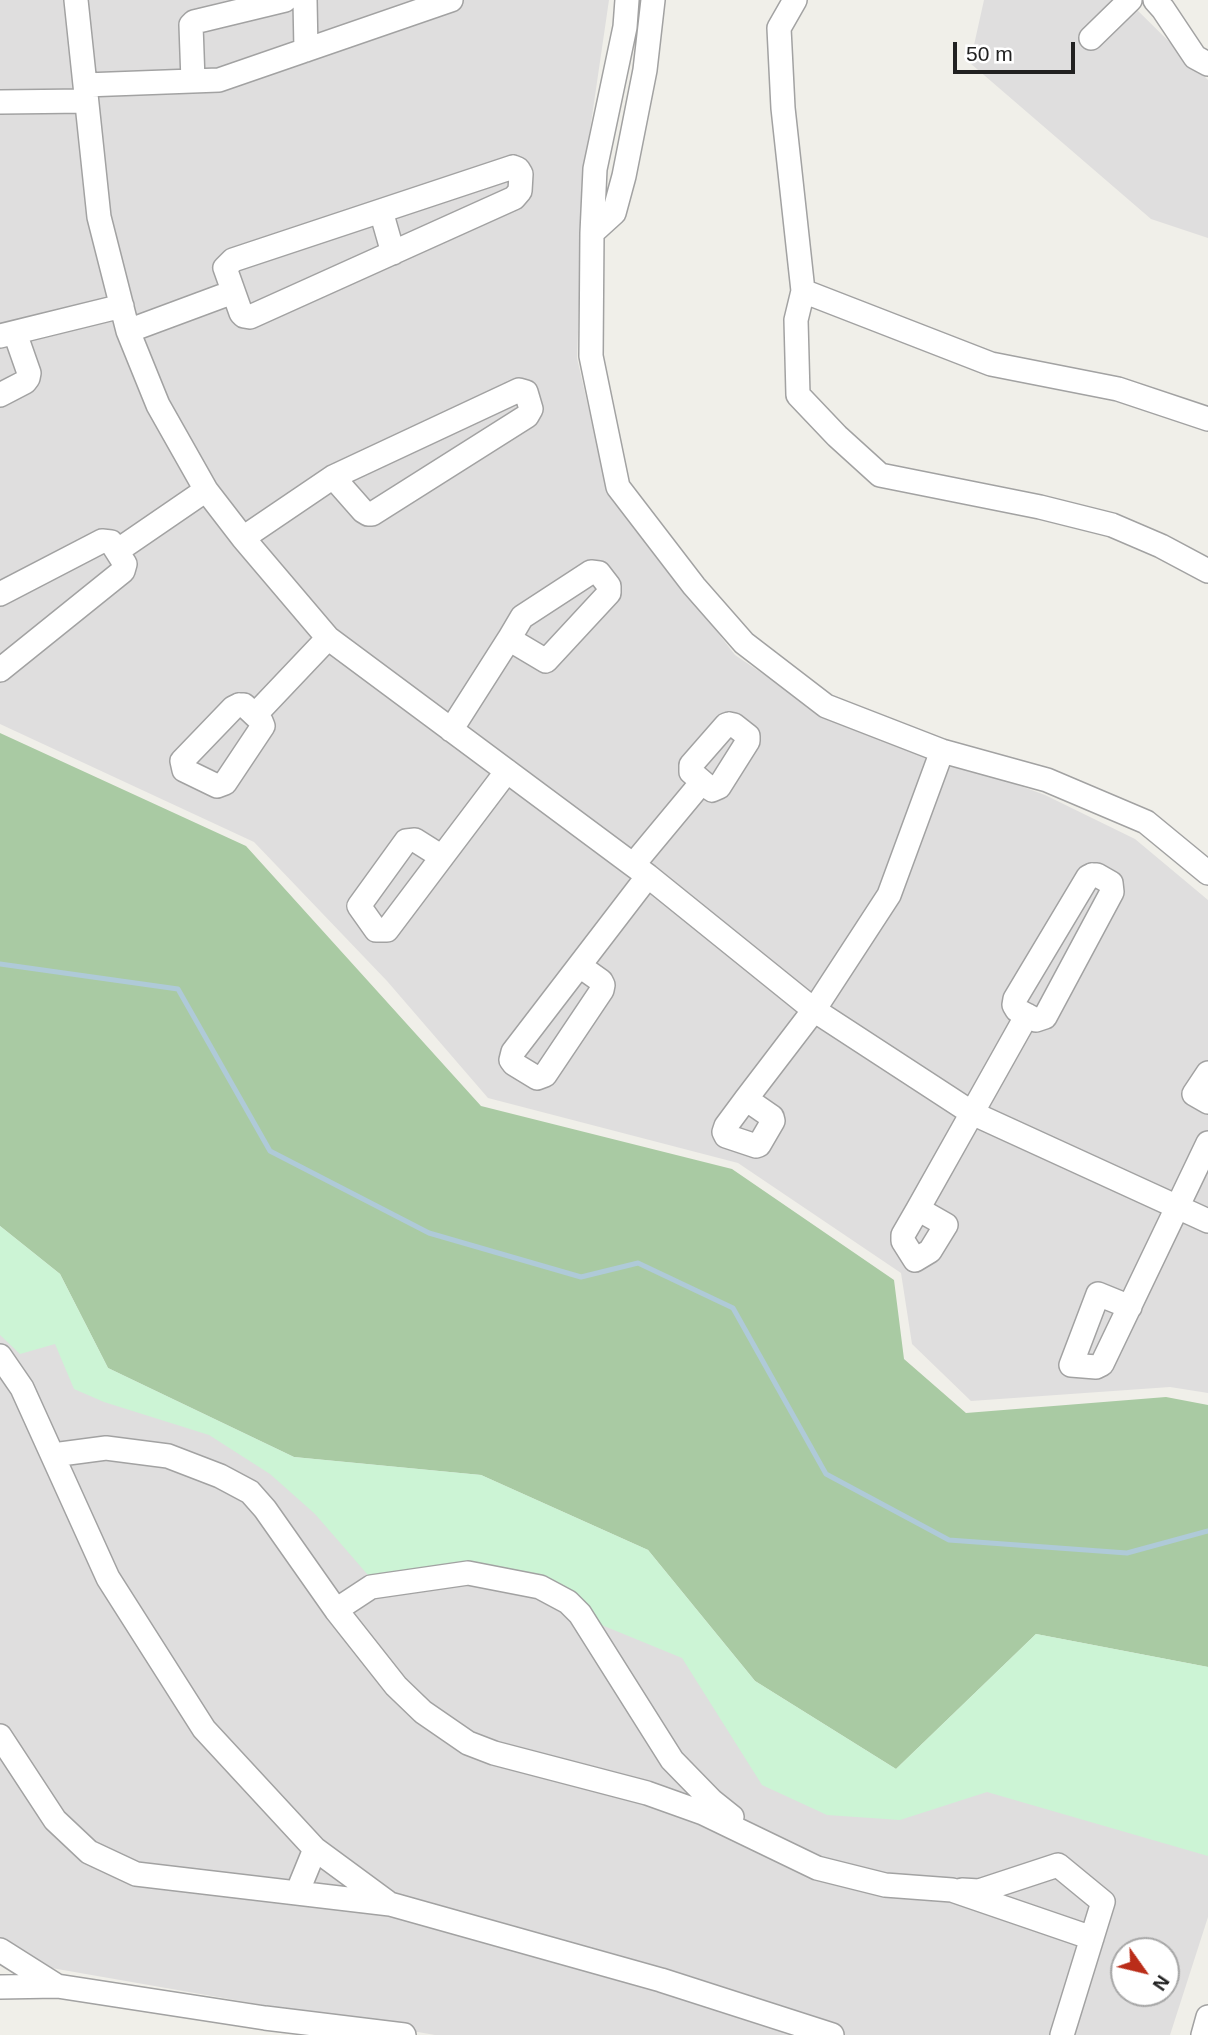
<!DOCTYPE html>
<style>
body{margin:0}
#map{position:relative;width:1208px;height:2035px;overflow:hidden;background:#f0efe9;font-family:Arial,sans-serif}
canvas{display:block}
.north{position:absolute;left:1110px;top:1937px;width:70px;height:70px;box-sizing:border-box;background:#fff;border:2px solid #a6a6a6;border-radius:50%;rotate:124deg;font-size:19px;font-weight:700;line-height:28px;text-align:center;color:#212121}
.north::after{content:'';display:block;margin:auto;width:24px;height:32px;background:#ba2d19;clip-path:polygon(50% 0,100% 100%,50% 72%,0 100%)}
.scale{position:absolute;left:953px;top:42px;width:122px;height:32px;box-sizing:border-box;border:4px solid #212121;border-top:0;padding-left:9px;font-size:21px;line-height:24px;white-space:nowrap;color:#212121;-webkit-text-stroke:5px #fff;paint-order:stroke}
</style>
<div id="map">
<canvas width="1208" height="2035"></canvas>
<div class="north">N</div>
<div class="scale">50 m</div>
</div>
<script>
const context = document.querySelector('canvas').getContext('2d');
context.lineJoin = 'round';
function paint(path, color) { context.fillStyle = color; context.fill(path, 'evenodd'); }
const poly = rows => new Path2D(rows.map(r => 'M' + r).join(''));
function stroke(path, color, width, dash) { context.strokeStyle = color; context.lineWidth = width; context.lineCap = dash ? 'butt' : 'round'; context.setLineDash(dash || []); context.stroke(path); }
paint(poly([
 [0,0,609,0,584,171,577,358,607,489,735,655,818,711,1045,795,1135,839,1208,900,1208,1393,1170,1387,971,1401,912,1344,901,1273,738,1163,488,1098,387,981,254,842,0,724],
 [984,0,1127,0,1208,80,1208,238,1151,219,970,63],
 [0,1226,60,1274,108,1368,481,1475,648,1550,755,1681,896,1769,1036,1634,1208,1667,1208,1917,1170,2035,435,2035,0,1959],
 [1124,1951,1166,1951,1166,1993,1124,1993]
]), '#dfdede');
paint(poly([
 [0,733,246,846,481,1106,732,1169,894,1280,904,1359,966,1413,1166,1397,1208,1405,1208,1667,1036,1634,896,1769,755,1681,648,1550,481,1475,294,1457,108,1368,60,1274,0,1226]
]), '#a9caa3');
paint(poly([
 [0,1226,60,1274,108,1368,294,1457,481,1475,648,1550,755,1681,896,1769,1036,1634,1208,1667,1208,1856,987,1792,900,1820,827,1815,762,1785,682,1658,470,1571,381,1590,315,1514,270,1474,209,1435,104,1402,74,1389,55,1344,20,1354,0,1335]
]), '#ccf4d5');
stroke(poly([
 [0,964,178,989,270,1151,429,1233,581,1277,638,1263,733,1308,826,1474,949,1540,1127,1553,1208,1531]
]), '#afcad8', 5);
const minor = poly([
 [76,0,99,217,128,331,158,405,206,490,243,538,328,638,648,876,814,1010,972,1113,1208,1221],
 [305,0,306,50],
 [627,0,625,27,595,169,592,233,591,356,618,487,694,586,744,643,826,706,942,751,1047,780,1146,822,1208,873],
 [795,0,779,28,783,108,803,291,796,320,798,395,837,436,880,475,1040,507,1112,525,1161,546,1208,571],
 [1155,0,1163,9,1195,57,1208,64],
 [1091,38,1130,0],
 [193,81,191,25,194,22,285,0],
 [85,85,219,80,451,0],
 [0,102,86,101],
 [513,167,518,169,521,174,520,191,514,198,250,317,244,316,241,313,225,268,233,260,513,167],
 [381,211,393,253],
 [592,233,614,213,624,176,645,70,653,0],
 [803,291,991,364,1118,389,1208,419],
 [128,331,233,292],
 [0,336,122,306],
 [0,395,25,382,28,378,29,373,15,333],
 [243,538,333,477,519,390,526,392,531,409,527,416,372,514,368,514,363,511,333,477],
 [117,551,206,490],
 [0,594,102,541,111,542,125,564,123,571,0,670],
 [239,705,244,705,261,721,263,726,225,783,217,786,184,770,182,761,233,708,239,705],
 [255,715,328,638],
 [729,724,734,725,748,736,748,741,719,787,712,790,691,772,691,765,726,725,729,724],
 [451,730,509,639,522,617,591,572,599,573,609,586,609,593,546,661,509,639],
 [442,857,415,840,406,841,359,906,376,930,387,930,442,857,507,771],
 [633,865,702,782],
 [1092,875,1097,875,1111,883,1112,892,1045,1017,1036,1020,1017,1010,1014,1005,1015,999,1088,877,1092,875],
 [580,966,601,981,603,985,602,990,545,1075,537,1078,514,1064,511,1060,513,1052,648,876],
 [1208,1073,1194,1094,1208,1102],
 [746,1099,772,1117,773,1121,759,1145,756,1146,726,1136,724,1132,726,1126,746,1099,814,1010,889,895,942,751],
 [918,1209,946,1225,930,1251,915,1260,903,1241,903,1235,918,1209,972,1113,1027,1015],
 [1130,1307,1098,1294,1071,1365,1096,1367,1102,1364,1208,1143],
 [0,1356,22,1388,108,1578,204,1729,315,1849,387,1902],
 [53,1455,106,1448,168,1456,220,1476,250,1492,265,1509,336,1610,396,1686,423,1712,468,1743,494,1753,647,1793,703,1813,817,1868,885,1885,952,1890,1092,1938],
 [336,1610,371,1587,468,1573,540,1587,568,1602,580,1614,672,1760,712,1801,732,1817],
 [0,1736,55,1820,89,1852,136,1874,390,1904,661,1980,832,2035],
 [962,1890,979,1891,1058,1865,1103,1902,1062,2035],
 [297,1893,315,1849],
 [0,1950,57,1986],
 [0,1987,57,1986,265,2018,404,2035],
 [1203,2035,1208,2017]
]);
stroke(minor, '#a2a2a2', 26);
stroke(minor, '#fff', 23);
</script>
